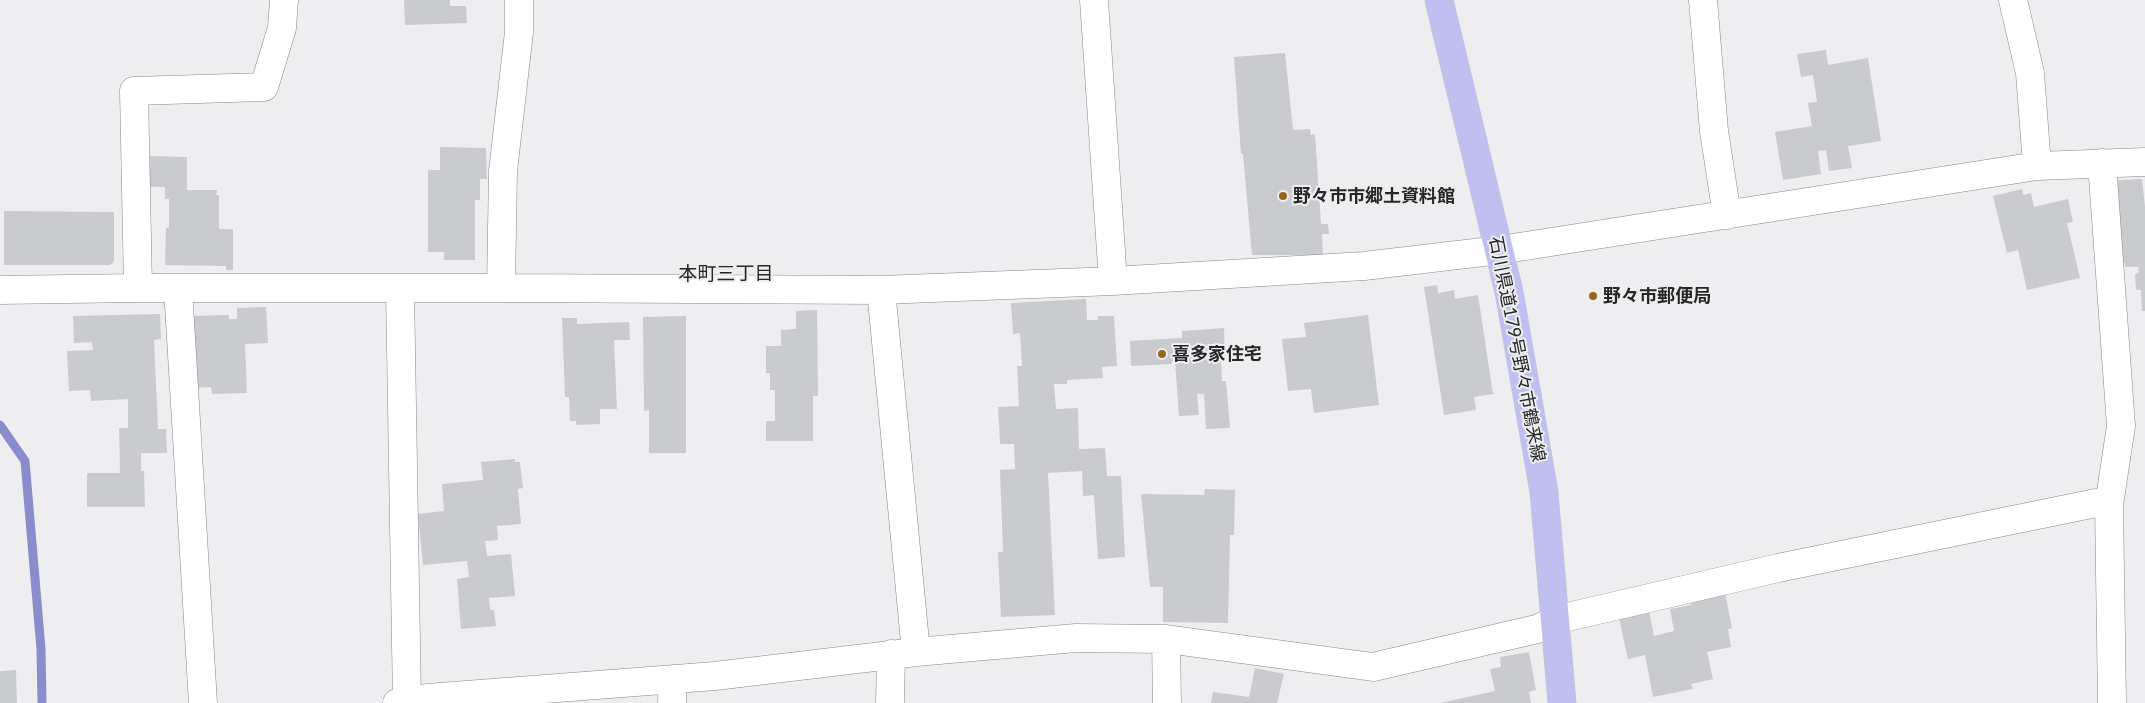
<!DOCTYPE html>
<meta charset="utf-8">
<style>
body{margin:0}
canvas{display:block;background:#eeeef1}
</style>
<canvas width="2145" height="703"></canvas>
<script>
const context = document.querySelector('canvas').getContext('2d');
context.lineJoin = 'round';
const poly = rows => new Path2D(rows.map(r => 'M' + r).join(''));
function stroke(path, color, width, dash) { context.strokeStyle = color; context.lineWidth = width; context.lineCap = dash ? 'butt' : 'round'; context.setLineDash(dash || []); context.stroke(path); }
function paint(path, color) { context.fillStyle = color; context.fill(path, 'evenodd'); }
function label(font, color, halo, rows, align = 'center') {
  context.font = font + ' Lato,"Noto Sans JP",sans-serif'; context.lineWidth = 4; context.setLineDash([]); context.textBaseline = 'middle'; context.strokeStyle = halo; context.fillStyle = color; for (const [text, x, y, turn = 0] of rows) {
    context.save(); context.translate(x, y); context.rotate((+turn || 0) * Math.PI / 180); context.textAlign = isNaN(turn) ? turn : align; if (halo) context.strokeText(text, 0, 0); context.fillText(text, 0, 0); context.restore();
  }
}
stroke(poly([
 [0,425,25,461,41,649,42,703]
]), '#8a8dcc', 9);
paint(poly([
 [404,0,450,0,450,6,466,6,467,23,405,25],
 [1826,50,1828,65,1868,58,1881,141,1848,146,1852,168,1829,171,1826,150,1818,151,1821,174,1783,180,1775,132,1812,126,1808,103,1817,102,1813,75,1801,77,1797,54],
 [1285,53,1293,130,1310,129,1311,135,1315,134,1321,224,1328,224,1329,234,1322,234,1323,255,1252,255,1243,154,1241,154,1234,57],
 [440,147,486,148,487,179,480,179,480,200,475,200,475,260,444,260,444,252,428,252,428,170,440,170],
 [148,156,187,157,187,190,217,190,216,195,219,195,219,229,233,229,233,270,226,270,226,266,165,265,166,228,169,228,169,199,165,199,165,187,148,187],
 [2142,179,2145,207,2145,311,2142,311,2141,290,2136,290,2135,274,2139,273,2138,267,2125,267,2125,263,2120,263,2104,181],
 [2022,189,2023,195,2031,193,2034,207,2068,199,2073,222,2067,223,2080,278,2027,290,2018,250,2007,253,1993,196],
 [4,211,114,212,114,261,110,265,4,265],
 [1437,285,1438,293,1454,290,1455,299,1478,295,1493,394,1474,397,1476,410,1444,415,1424,287],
 [1086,299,1087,320,1098,320,1098,316,1114,316,1117,366,1102,367,1103,378,1067,380,1067,384,1054,384,1056,409,1078,408,1079,449,1105,448,1107,476,1121,476,1125,557,1098,559,1094,495,1083,496,1082,471,1048,473,1055,615,1001,617,998,552,1003,552,1000,470,1015,469,1014,444,1000,444,998,407,1019,406,1017,366,1022,366,1020,333,1013,334,1011,303],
 [266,307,268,343,245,344,247,393,212,394,211,387,190,388,187,316,229,315,229,319,237,319,237,308],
 [817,310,818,396,813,396,813,441,766,441,766,421,775,421,775,390,770,390,770,373,766,373,766,346,781,346,781,330,796,329,796,311],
 [160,314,161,339,154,340,158,429,166,429,167,453,141,453,141,471,144,471,145,507,87,507,87,473,120,473,119,428,128,428,128,399,91,401,90,390,69,391,67,351,93,350,92,342,74,343,73,316],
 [1368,315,1379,405,1314,413,1311,389,1288,391,1282,339,1306,337,1304,323],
 [686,316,686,453,649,453,649,410,644,411,643,317],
 [562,318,577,318,577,324,629,322,630,340,614,340,617,409,600,409,600,424,576,425,576,421,570,421,569,397,565,397],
 [1224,328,1225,360,1221,361,1222,381,1226,381,1230,428,1206,429,1204,394,1197,394,1199,415,1179,416,1175,361,1172,361,1172,364,1131,366,1130,341,1182,338,1182,331],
 [515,459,515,462,520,462,523,488,518,489,521,524,497,526,498,540,485,541,487,556,511,554,515,596,489,598,490,610,494,610,496,626,461,629,457,579,469,577,467,561,423,565,418,514,444,511,442,484,483,480,481,462],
 [1205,489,1235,490,1234,535,1230,535,1228,623,1163,622,1163,587,1150,587,1141,494,1204,495],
 [1724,588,1732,628,1728,629,1731,647,1707,652,1713,679,1691,684,1693,689,1653,697,1645,655,1628,659,1619,618,1649,611,1654,636,1674,631,1670,609,1691,605,1689,596],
 [1529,652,1536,690,1529,692,1531,703,1440,703,1495,691,1490,669,1501,667,1500,657],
 [1255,668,1284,674,1277,703,1211,703,1213,692,1249,697],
 [16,670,17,703,0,703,0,671]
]), '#cacbce');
const minor = poly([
 [1094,0,1113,281],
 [1703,0,1714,131,1727,215],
 [2013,0,2030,73,2037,166],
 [2102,163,2121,426,2109,505,2112,703],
 [138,288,134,91,264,87,282,28,284,0],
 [178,288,203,703],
 [501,288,503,171,519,32,519,0],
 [400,289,407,702],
 [0,290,138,288,501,288,881,290,1113,281,1364,266,1500,250,2037,166,2145,162],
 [881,290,916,652,1076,638,1166,639,1373,667,1537,629,1555,620,1778,568,2096,503,2109,505],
 [1166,639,1167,703],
 [397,703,427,698,715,676,916,652],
 [672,703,673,679],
 [890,703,891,654]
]);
const major = poly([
 [1439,0,1509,292,1544,492,1562,703]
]);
stroke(minor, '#87878a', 29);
stroke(major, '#cbcbcb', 29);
stroke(minor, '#fff', 28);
stroke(major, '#bfc0f0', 28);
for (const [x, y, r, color] of [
 [1283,196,5,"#98661a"],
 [1593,296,5,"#98661a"],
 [1162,354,5,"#98661a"]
]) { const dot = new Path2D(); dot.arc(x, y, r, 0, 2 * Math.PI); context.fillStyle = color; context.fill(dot); stroke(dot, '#eeeef1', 2); }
label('bold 18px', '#262627', '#eeeef1', [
 ["野々市市郷土資料館",1293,196],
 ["野々市郵便局",1603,296],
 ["喜多家住宅",1172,354]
], 'left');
label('18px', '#262627', '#eeeef1', [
 ["石川県道179号野々市鶴来線",1517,349,79]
]);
label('19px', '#262627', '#eeeef1', [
 ["本町三丁目",726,274]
]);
</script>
